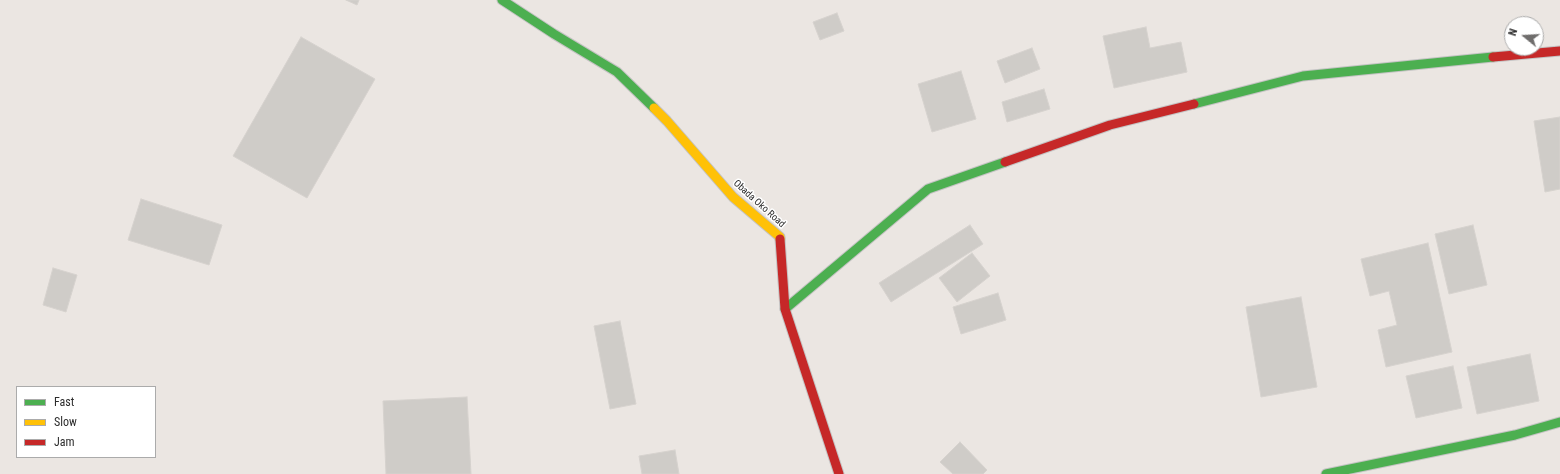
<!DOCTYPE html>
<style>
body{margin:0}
#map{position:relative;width:1560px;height:474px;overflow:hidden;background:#ebe6e2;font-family:"Roboto Condensed",sans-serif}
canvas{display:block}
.legend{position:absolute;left:16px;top:386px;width:140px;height:72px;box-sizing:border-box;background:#fff;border:1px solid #ababab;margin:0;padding:5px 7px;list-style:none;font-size:12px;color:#2c2c2c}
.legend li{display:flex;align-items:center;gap:8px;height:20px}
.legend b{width:20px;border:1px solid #ababab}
.north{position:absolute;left:1504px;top:16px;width:40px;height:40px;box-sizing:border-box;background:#fff;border:1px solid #ababab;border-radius:50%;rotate:288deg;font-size:11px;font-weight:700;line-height:16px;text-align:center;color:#2c2c2c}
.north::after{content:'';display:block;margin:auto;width:14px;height:18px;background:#6f6d6c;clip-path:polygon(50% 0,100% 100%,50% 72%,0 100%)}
</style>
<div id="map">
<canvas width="1560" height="474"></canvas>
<ul class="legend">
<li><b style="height:5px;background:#4caf50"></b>Fast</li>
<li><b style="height:5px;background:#ffc107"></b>Slow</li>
<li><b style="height:5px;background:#c62828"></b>Jam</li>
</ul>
<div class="north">N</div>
</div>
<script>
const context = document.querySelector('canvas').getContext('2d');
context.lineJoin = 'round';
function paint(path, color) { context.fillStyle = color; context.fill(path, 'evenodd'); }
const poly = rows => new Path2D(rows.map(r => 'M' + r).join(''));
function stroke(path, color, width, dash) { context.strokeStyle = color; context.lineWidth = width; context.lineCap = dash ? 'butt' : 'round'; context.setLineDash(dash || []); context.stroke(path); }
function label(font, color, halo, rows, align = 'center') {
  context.font = font + ' "Roboto Condensed",sans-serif'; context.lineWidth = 3; context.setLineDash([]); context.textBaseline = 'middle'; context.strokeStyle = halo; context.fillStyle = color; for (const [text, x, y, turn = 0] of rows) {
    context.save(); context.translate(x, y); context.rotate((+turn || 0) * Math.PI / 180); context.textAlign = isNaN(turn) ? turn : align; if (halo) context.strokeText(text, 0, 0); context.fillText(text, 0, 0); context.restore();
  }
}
const building = poly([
 [346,0,359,0,357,5,346,0],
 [837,13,844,31,820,40,813,22,837,13],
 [1146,27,1150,48,1181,42,1187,72,1114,88,1103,36,1146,27],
 [301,37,375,79,307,198,233,156,301,37],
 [1032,48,1040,69,1005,83,997,61,1032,48],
 [961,71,976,119,932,132,918,84,961,71],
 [1044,89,1050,109,1007,122,1002,102,1044,89],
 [1560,117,1560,189,1545,192,1534,121,1560,117],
 [141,199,222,225,209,265,128,240,141,199],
 [970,225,983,244,891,302,879,283,970,225],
 [1473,225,1487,285,1449,294,1435,234,1473,225],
 [1428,243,1452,352,1386,367,1378,330,1397,325,1389,291,1370,296,1361,259,1428,243],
 [972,253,990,276,957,302,939,278,972,253],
 [53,268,77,275,66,312,43,305,53,268],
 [998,293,1006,320,961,334,953,307,998,293],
 [1301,297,1317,387,1261,397,1246,307,1301,297],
 [620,321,636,404,610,409,594,326,620,321],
 [1530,354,1539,401,1477,414,1467,367,1530,354],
 [1453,366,1462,408,1416,418,1406,376,1453,366],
 [467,397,471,474,386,474,383,401,467,397],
 [960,442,987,470,983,474,953,474,940,462,960,442],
 [675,450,679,474,642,474,639,456,675,450]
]);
paint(building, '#cfccc8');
stroke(building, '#d6d2ce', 1);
const fast = poly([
 [502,0,554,34,617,72,654,108],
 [1194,104,1303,76,1493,57],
 [785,309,928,189,1005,162],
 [1326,474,1515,435,1560,422]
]);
const slow = poly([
 [654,108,667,121,733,197,780,237,780,239]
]);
const jam = poly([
 [1493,57,1560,51],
 [1005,162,1110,125,1194,104],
 [780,239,785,309,839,474]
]);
stroke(fast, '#c4c3c3', 11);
stroke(slow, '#c4c3c3', 11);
stroke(jam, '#c4c3c3', 11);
stroke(fast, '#4caf50', 9);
stroke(slow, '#ffc107', 9);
stroke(jam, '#c62828', 9);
label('10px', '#2c2c2c', '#fff', [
 ["Obada Oko Road",759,204,42]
]);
</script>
